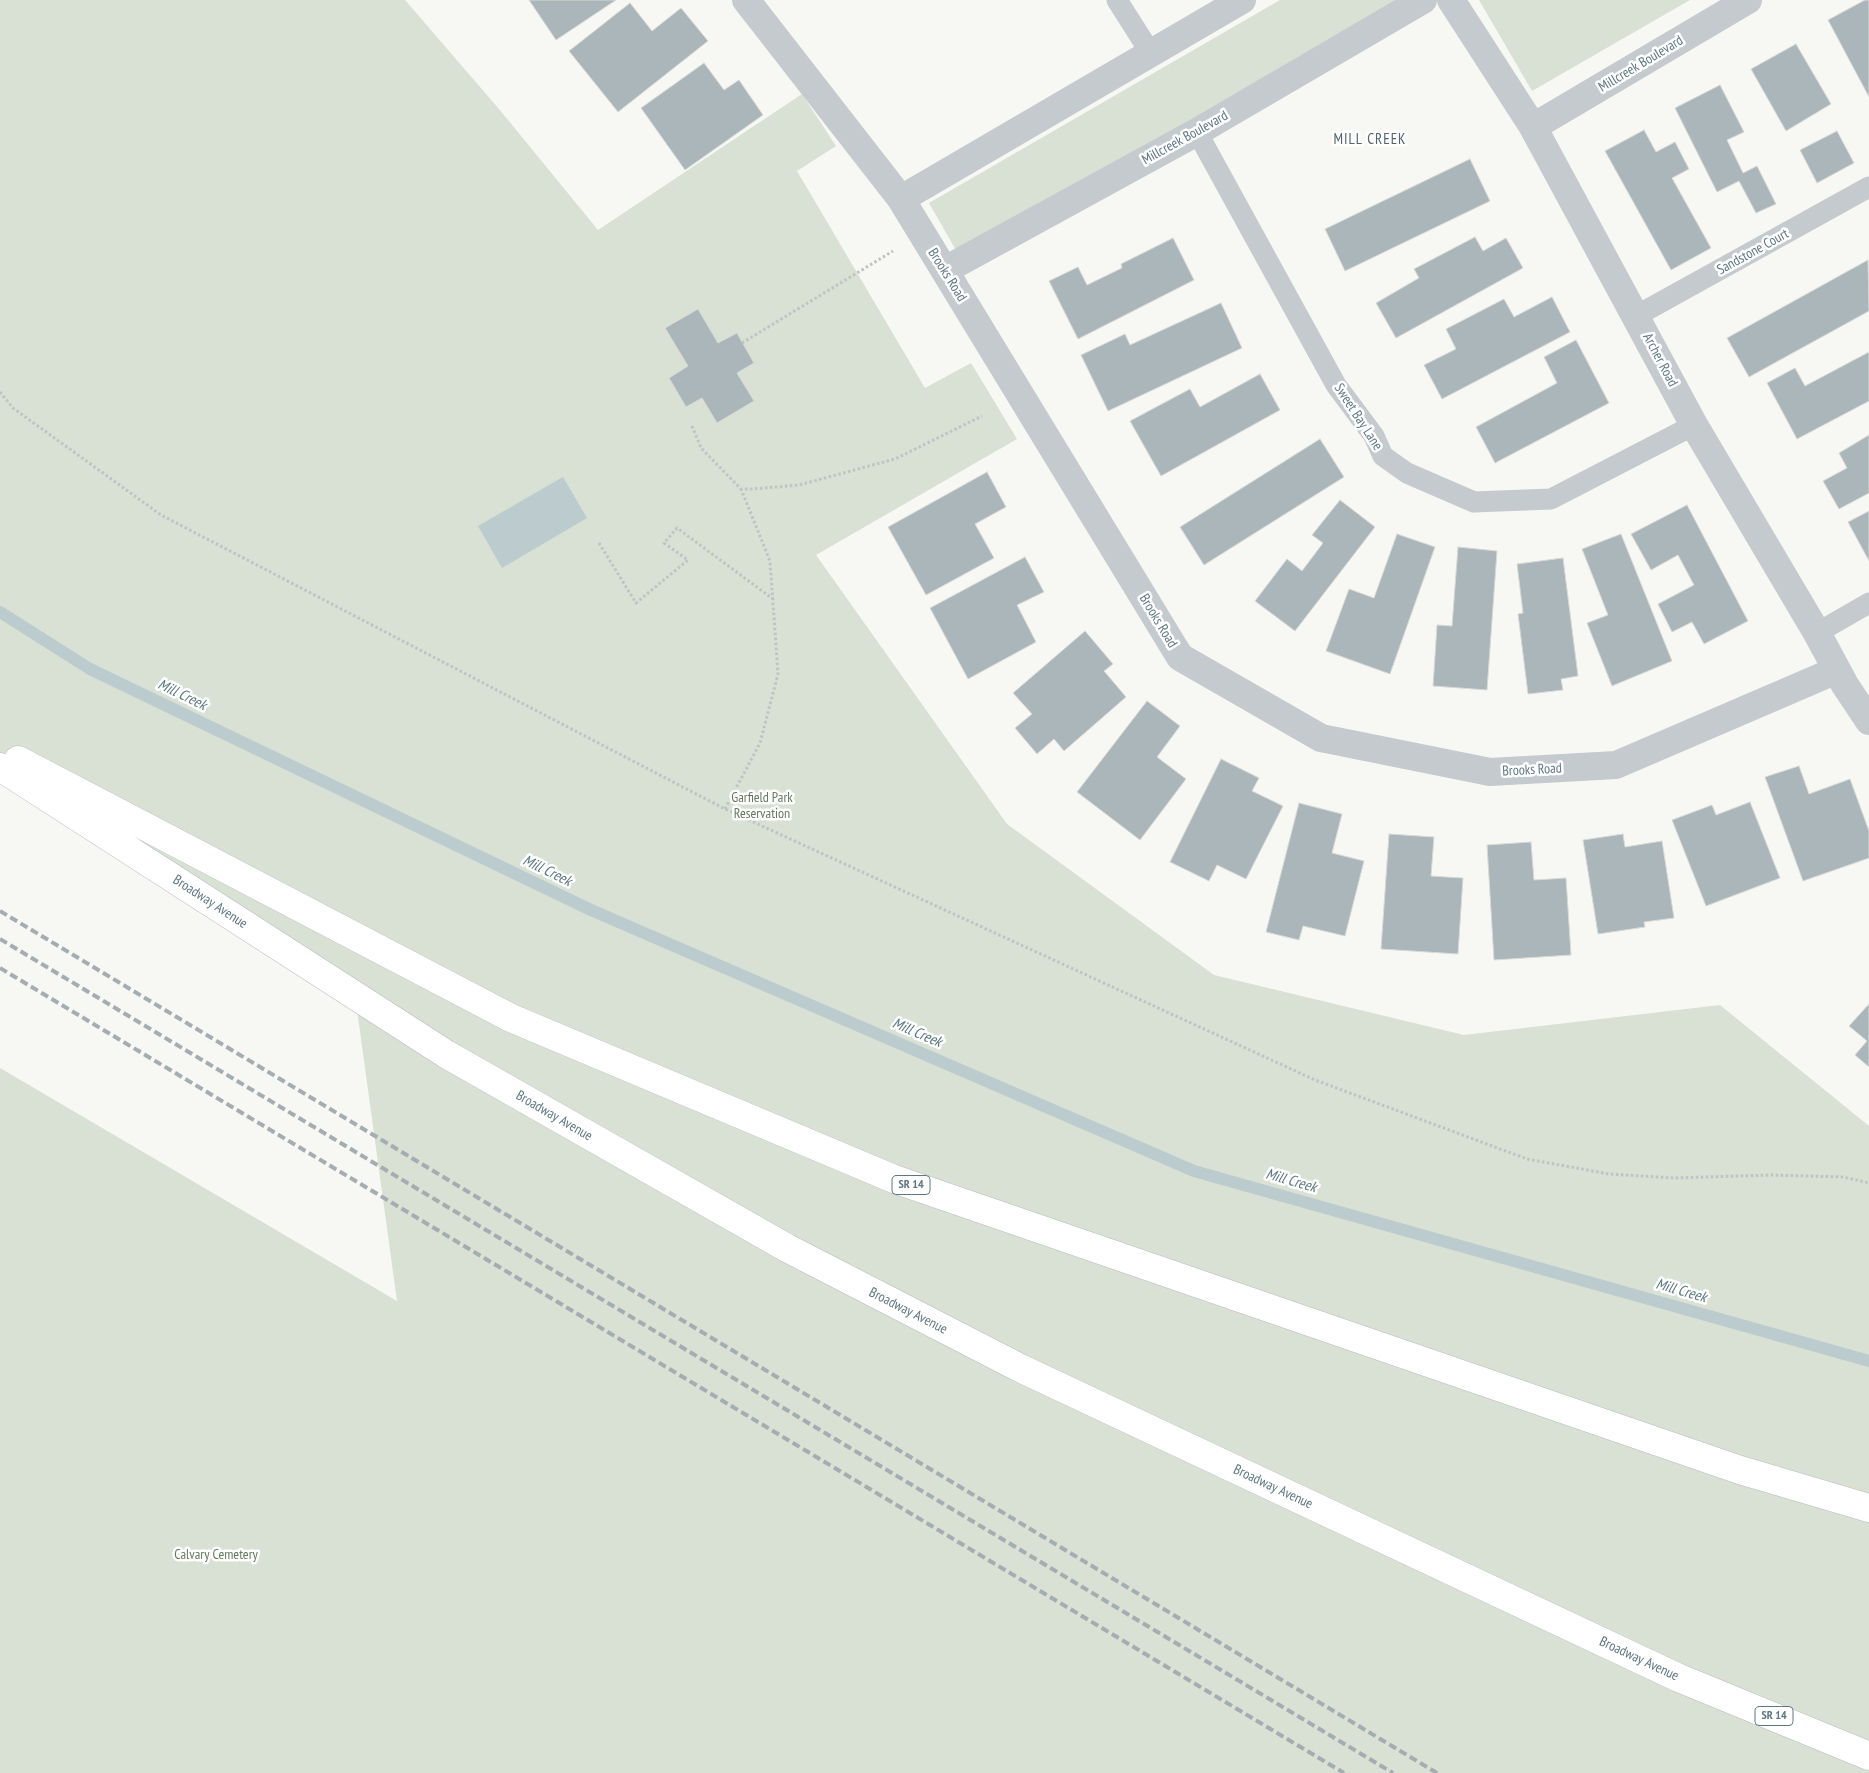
<!DOCTYPE html>
<style>
body{margin:0}
canvas{display:block;background:#f7f7f4}
</style>
<canvas width="1869" height="1773"></canvas>
<script>
const context = document.querySelector('canvas').getContext('2d');
context.lineJoin = 'round';
function paint(path, color) { context.fillStyle = color; context.fill(path, 'evenodd'); }
const poly = rows => new Path2D(rows.map(r => 'M' + r).join(''));
function stroke(path, color, width, dash) { context.strokeStyle = color; context.lineWidth = width; context.lineCap = dash ? 'butt' : 'round'; context.setLineDash(dash || []); context.stroke(path); }
function label(font, color, halo, rows, align = 'center') {
  context.font = font + ' "PT Sans Narrow",sans-serif'; context.lineWidth = 5; context.setLineDash([]); context.textBaseline = 'middle'; context.strokeStyle = halo; context.fillStyle = color; for (const [text, x, y, turn = 0] of rows) {
    context.save(); context.translate(x, y); context.rotate((+turn || 0) * Math.PI / 180); context.textAlign = isNaN(turn) ? turn : align; if (halo) context.strokeText(text, 0, 0); context.fillText(text, 0, 0); context.restore();
  }
}
paint(poly([
 [0,0,405,0,499,109,598,230,802,94,836,146,797,171,925,388,971,363,1017,439,816,555,1007,824,1214,975,1464,1035,1720,1005,1869,1126,1869,1773,0,1773,0,1068,397,1301,355,995,0,767],
 [1280,0,1408,0,961,259,929,203],
 [1479,0,1690,0,1532,91]
]), '#d9e0d4');
paint(poly([
 [563,477,587,518,502,568,478,526]
]), '#bccbce');
stroke(poly([
 [0,612,90,669,591,910,1194,1171,1869,1361]
]), '#bccbce', 12);
const building = poly([
 [529,0,616,0,556,40,529,0],
 [1865,0,1869,0,1869,97,1828,20,1865,0],
 [630,3,652,31,681,8,708,41,618,112,569,51,630,3],
 [1796,44,1831,104,1786,131,1751,69,1796,44],
 [704,63,724,90,739,80,763,115,685,170,641,108,704,63],
 [1720,85,1744,132,1727,140,1743,173,1757,166,1776,204,1756,213,1739,181,1717,192,1675,108,1720,85],
 [1644,130,1656,152,1675,142,1689,169,1672,178,1711,248,1671,270,1605,151,1644,130],
 [1837,131,1854,163,1817,183,1800,150,1837,131],
 [1470,159,1490,201,1345,271,1325,229,1470,159],
 [1475,237,1483,251,1506,238,1523,268,1396,338,1376,303,1419,278,1414,269,1475,237],
 [1173,238,1194,280,1078,339,1049,281,1078,267,1087,285,1122,268,1121,264,1173,238],
 [1868,260,1869,311,1749,377,1727,338,1868,260],
 [1552,297,1570,332,1442,399,1424,365,1456,349,1446,329,1504,299,1514,317,1552,297],
 [1221,303,1242,348,1108,411,1081,355,1125,334,1130,345,1221,303],
 [698,309,718,343,737,333,754,363,737,373,754,401,717,423,702,398,686,407,669,378,688,366,665,328,698,309],
 [1576,340,1609,403,1495,463,1476,427,1557,383,1544,357,1576,340],
 [1869,352,1869,401,1797,439,1767,383,1795,368,1805,386,1869,352],
 [1260,374,1280,410,1161,476,1130,421,1190,389,1200,407,1260,374],
 [1869,435,1869,493,1839,509,1823,481,1847,468,1839,453,1869,435],
 [1320,439,1344,477,1204,565,1180,527,1320,439],
 [987,472,1006,507,975,524,994,558,926,595,888,527,987,472],
 [1340,500,1375,527,1295,631,1255,601,1287,559,1302,571,1323,543,1312,535,1340,500],
 [1687,505,1748,621,1704,644,1692,622,1672,632,1658,604,1694,585,1678,555,1651,570,1631,534,1687,505],
 [1869,511,1869,561,1848,522,1869,511],
 [1397,534,1435,547,1390,674,1326,651,1349,589,1374,598,1397,534],
 [1621,534,1672,661,1612,686,1587,623,1608,615,1582,549,1621,534],
 [1458,547,1497,551,1487,690,1433,686,1437,625,1452,626,1458,547],
 [1025,557,1044,592,1017,605,1036,642,968,679,930,608,1025,557],
 [1563,558,1578,676,1561,679,1563,690,1528,694,1518,614,1523,613,1517,564,1563,558],
 [1085,631,1113,664,1104,671,1126,697,1064,751,1054,739,1037,754,1015,728,1032,714,1013,693,1085,631],
 [1147,701,1180,726,1157,757,1186,779,1140,840,1077,792,1147,701],
 [1221,759,1259,778,1252,791,1283,806,1246,879,1217,865,1209,881,1170,862,1221,759],
 [1799,766,1809,794,1850,779,1869,831,1869,858,1803,881,1765,777,1799,766],
 [1750,802,1780,878,1706,906,1672,820,1712,805,1716,815,1750,802],
 [1299,803,1342,814,1332,853,1364,861,1345,936,1303,926,1299,940,1266,932,1299,803],
 [1389,834,1434,837,1431,876,1463,878,1458,954,1381,949,1389,834],
 [1623,834,1625,847,1662,841,1674,918,1644,922,1645,927,1598,934,1583,840,1623,834],
 [1531,842,1534,880,1566,878,1571,955,1494,960,1487,845,1531,842],
 [1869,1004,1869,1067,1855,1055,1867,1041,1849,1026,1869,1004]
]);
paint(building, '#aab6ba');
stroke(building, '#d9d9d6', 1);
const primary = poly([
 [18,760,511,1018,894,1179,1740,1470,1869,1508],
 [0,767,446,1054,787,1248,1020,1368,1679,1678,1869,1756]
]);
stroke(primary, '#b7bdc0', 29);
stroke(poly([
 [742,343,893,251],
 [0,392,13,408,161,515,725,809,1315,1080,1527,1159,1609,1174,1674,1178,1771,1175,1843,1177,1869,1183],
 [692,426,701,448,741,489,753,489,799,485,895,459,982,416],
 [599,543,636,603,688,560,664,543,677,528,773,599],
 [725,809,760,743,778,674,770,561,741,489]
]), '#c0c3c5', 3, [2.5, 2.5]);
stroke(poly([
 [1117,0,1150,52],
 [1197,132,1336,385,1374,436,1383,456,1407,473,1474,502,1551,499,1694,425],
 [1636,316,1869,187],
 [1817,633,1869,603]
]), '#c4cacd', 21);
stroke(poly([
 [746,0,901,199,1180,657,1321,738,1490,772,1616,765,1837,670],
 [1451,0,1533,127,1694,425,1817,633,1845,685,1869,721],
 [1533,127,1748,0],
 [901,199,1242,0],
 [945,270,1197,132,1423,0]
]), '#c4cacd', 28);
stroke(primary, '#fff', 28);
stroke(poly([
 [0,911,1437,1773],
 [0,939,1393,1773],
 [0,968,1344,1773]
]), '#a4adb2', 4, [8, 4]);
for (const [x, y, w] of [
 [911,1185,38],
 [1774,1716,38]
]) { const box = new Path2D(); box.roundRect(x - w / 2, y - 9.5, w, 19, 4); context.fillStyle = '#fff'; context.fill(box); stroke(box, '#5f7782', 1); }
label('bold 12px', '#5f7782', null, [
 ["SR 14",911,1185],
 ["SR 14",1774,1716]
]);
label('14px', '#5f7782', '#fff', [
 ["Millcreek Boulevard",1641,64,-31],
 ["Millcreek Boulevard",1185,138,-29],
 ["Sandstone Court",1753,252,-29],
 ["Brooks Road",947,275,58],
 ["Archer Road",1660,360,62],
 ["Sweet Bay Lane",1358,417,57],
 ["Brooks Road",1158,621,59],
 ["Brooks Road",1532,770,-3],
 ["Broadway Avenue",210,902,33],
 ["Broadway Avenue",554,1116,30],
 ["Broadway Avenue",908,1311,27],
 ["Broadway Avenue",1273,1487,25],
 ["Broadway Avenue",1639,1659,25]
]);
label('14px', '#66795f', '#fff', [
 ["Garfield Park",762,798],
 ["Reservation",762,814],
 ["Calvary Cemetery",216,1555]
]);
context.letterSpacing = '1px';
label('15px', '#52646c', '#fff', [
 ["MILL CREEK",1370,140]
]);
context.letterSpacing = '0px';
label('italic 15px', '#5a787d', '#fff', [
 ["Mill Creek",182,695,26],
 ["Mill Creek",547,871,26],
 ["Mill Creek",917,1033,23],
 ["Mill Creek",1291,1181,16],
 ["Mill Creek",1681,1291,16]
]);
</script>
